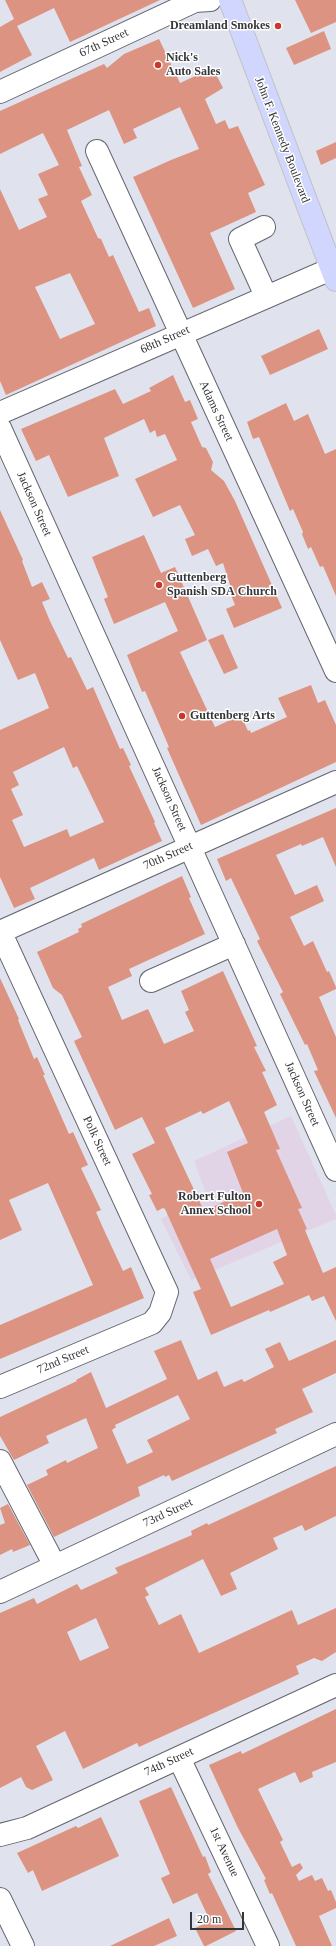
<!DOCTYPE html>
<style>
body{margin:0}
#map{position:relative;width:336px;height:1946px;overflow:hidden;background:#e0e3ed;font-family:Georgia,serif}
canvas{display:block}
.scale{position:absolute;left:190px;top:1912px;width:54px;height:18px;box-sizing:border-box;border:2px solid #343539;border-top:0;padding-left:5px;font-size:12px;line-height:14px;white-space:nowrap;color:#343539;-webkit-text-stroke:3px #fff;paint-order:stroke}
</style>
<div id="map">
<canvas width="336" height="1946"></canvas>
<div class="scale">20 m</div>
</div>
<script>
const context = document.querySelector('canvas').getContext('2d');
context.lineJoin = 'round';
function paint(path, color) { context.fillStyle = color; context.fill(path, 'evenodd'); }
const poly = rows => new Path2D(rows.map(r => 'M' + r).join(''));
function stroke(path, color, width, dash) { context.strokeStyle = color; context.lineWidth = width; context.lineCap = dash ? 'butt' : 'round'; context.setLineDash(dash || []); context.stroke(path); }
function label(font, color, halo, rows, align = 'center') {
  context.font = font + ' Georgia,serif'; context.lineWidth = 3; context.setLineDash([]); context.textBaseline = 'middle'; context.strokeStyle = halo; context.fillStyle = color; for (const [text, x, y, turn = 0] of rows) {
    context.save(); context.translate(x, y); context.rotate((+turn || 0) * Math.PI / 180); context.textAlign = isNaN(turn) ? turn : align; if (halo) context.strokeText(text, 0, 0); context.fillText(text, 0, 0); context.restore();
  }
}
paint(poly([
 [291,1116,336,1215,336,1219,191,1280,161,1219,206,1194,194,1161]
]), '#e2d4e7');
paint(poly([
 [5,0,160,0,70,42,54,8,17,26,32,55,0,72,0,27,14,19],
 [295,0,336,0,336,22,311,33],
 [324,31,331,49,294,65,286,48],
 [159,39,180,83,213,68,223,88,205,99,216,124,225,120,229,129,238,126,265,185,248,193,256,212,210,233,235,289,193,308,133,177,171,160,199,149,180,107,133,129,137,138,124,144,109,110,67,130,82,166,79,167,92,195,81,201,98,238,101,239,109,257,113,255,139,312,149,308,156,326,6,395,0,381,0,189,19,230,47,217,38,199,48,195,38,174,59,165,43,133,0,154,0,111,104,64,107,68,124,54],
 [70,273,95,324,60,339,35,287],
 [336,142,336,158,321,165,316,151],
 [319,329,328,349,270,375,261,356],
 [173,375,185,402,190,400,198,419,191,422,202,447,206,448,213,462,211,470,224,481,235,501,282,608,234,628,226,609,235,605,229,590,231,588,223,563,216,566,208,549,192,556,185,539,195,535,180,505,153,517,135,479,177,460,165,434,157,437,155,430,150,433,144,419,104,438,119,476,68,497,49,455,36,461,21,429,115,389,123,404,151,391,149,388],
 [286,403,294,421,308,414,325,454,336,449,336,596,323,566,320,567,311,547,308,549,302,534,303,532,293,509,290,511,259,437,253,439,247,422],
 [0,510,23,560,22,561,32,587,42,582,50,599,42,602,50,621,68,658,71,657,87,690,93,687,120,749,123,748,131,765,129,766,155,822,154,823,162,841,99,870,94,858,30,888,35,899,14,908,0,877,0,730,49,708,35,673,18,680,0,640],
 [64,747,73,768,77,766,104,822,70,837,67,829,24,847,12,820,23,815,11,789,19,785,13,772],
 [144,535,161,573,175,567,207,640,180,652,215,727,241,715,248,731,250,730,251,733,287,717,278,698,311,685,318,703,325,700,336,725,336,762,201,825,167,748,169,747,145,691,142,692,127,655,178,631,165,602,114,624,104,599,108,597,92,557],
 [223,634,238,668,224,674,208,640],
 [336,808,336,867,323,837,302,846,301,844,276,855,295,895,317,885,324,901,290,917,304,946,313,941,327,972,329,971,336,987,336,989,319,997,336,1037,336,1118,314,1071,318,1070,307,1044,305,1045,280,994,283,992,257,941,260,939,231,878,226,881,217,859],
 [182,876,191,897,189,898,205,934,129,969,132,976,108,987,122,1020,148,1009,164,1044,194,1031,185,1012,189,1010,181,991,223,971,257,1046,254,1047,266,1071,262,1072,277,1105,264,1112,280,1149,276,1150,302,1208,298,1209,307,1229,305,1230,323,1273,336,1267,336,1321,324,1296,312,1301,309,1295,270,1312,269,1310,211,1335,193,1292,201,1289,165,1209,163,1208,157,1211,149,1195,152,1194,132,1154,155,1143,142,1117,115,1130,74,1041,82,1037,62,995,53,988,37,952,79,932,78,929,82,927,81,924],
 [229,1101,248,1143,227,1152,243,1193,204,1211,165,1128,201,1111,203,1114],
 [277,1229,287,1255,273,1262,284,1284,231,1307,210,1259],
 [0,978,19,1019,18,1020,34,1059,37,1057,45,1075,43,1075,69,1134,73,1132,88,1165,81,1168,101,1210,96,1212,103,1228,123,1271,131,1267,144,1298,0,1359,0,1325,93,1285,48,1183,9,1200,22,1230,0,1240],
 [181,1340,198,1380,217,1371,224,1387,242,1379,244,1382,274,1367,265,1349,280,1342,289,1361,336,1340,336,1373,302,1389,313,1412,275,1429,277,1433,172,1481,169,1475,165,1477,164,1475,138,1487,140,1496,54,1537,27,1485,48,1475,46,1470,66,1460,67,1463,98,1448,86,1418,46,1436,49,1443,14,1460,0,1436,0,1417,77,1381,76,1380,91,1372,106,1408,167,1379,154,1351],
 [178,1395,190,1419,147,1440,153,1452,127,1464,112,1430,116,1427,115,1425],
 [336,1466,336,1516,305,1531,302,1525,273,1538,278,1549,230,1573,237,1589,221,1596,203,1559,145,1588,149,1595,145,1597,159,1625,181,1614,199,1653,292,1610,298,1625,336,1608,336,1652,322,1661,314,1658,296,1666,299,1674,282,1682,139,1747,137,1743,83,1769,65,1731,36,1746,53,1780,32,1790,26,1787,21,1777,0,1788,0,1613,34,1598,37,1604,77,1584,81,1590,118,1573,115,1568,192,1535,191,1531,207,1523,208,1525],
 [96,1618,109,1648,80,1661,67,1632],
 [8,1504,30,1545,13,1552,12,1549,0,1555,0,1525,5,1523,0,1508],
 [336,1709,336,1762,312,1772,313,1777,300,1783,295,1772,258,1789,283,1840,280,1842,292,1867,300,1863,303,1868,296,1875,299,1881,312,1875,315,1881,322,1878,328,1891,331,1890,336,1902,336,1908,319,1916,332,1946,296,1946,272,1893,270,1894,264,1880,266,1879,238,1828,209,1765,241,1751,242,1754],
 [171,1787,203,1857,205,1856,211,1872,208,1874,236,1931,206,1946,204,1946,195,1928,210,1921,197,1893,173,1904,161,1878,170,1874,139,1801],
 [101,1817,119,1856,42,1891,33,1870,28,1873,17,1853,76,1826,78,1828],
 [169,1918,177,1936,154,1946,110,1946]
]), '#dd9381');
const minor = poly([
 [0,92,195,1,210,0],
 [97,151,336,671],
 [264,227,240,239,266,296],
 [0,413,331,269],
 [0,428,336,1170],
 [0,931,167,1292,160,1313,152,1323,0,1387],
 [0,932,336,782],
 [151,981,234,944],
 [0,1461,55,1566],
 [0,1592,336,1434],
 [179,1758,268,1946],
 [0,1835,27,1828,336,1685],
 [0,1899,23,1946]
]);
const major = poly([
 [230,0,336,280]
]);
stroke(minor, '#64666f', 24);
stroke(major, '#c2c2c4', 24);
stroke(minor, '#fff', 22);
stroke(major, '#d0d6fd', 22);
for (const [x, y, r, color] of [
 [278,26,4,"#c73a2a"],
 [158,65,4,"#c73a2a"],
 [159,585,4,"#c73a2a"],
 [182,716,4,"#c73a2a"],
 [259,1204,4,"#c73a2a"]
]) { const dot = new Path2D(); dot.arc(x, y, r, 0, 2 * Math.PI); context.fillStyle = color; context.fill(dot); stroke(dot, '#fff', 1.5); }
label('bold 12px', '#343539', '#fff', [
 ["Dreamland Smokes",270,26,"right"],
 ["Nick's",166,58],
 ["Auto Sales",166,72],
 ["Guttenberg",167,578],
 ["Spanish SDA Church",167,592],
 ["Guttenberg Arts",190,716],
 ["Robert Fulton",251,1197,"right"],
 ["Annex School",251,1211,"right"]
], 'left');
label('12px', '#343539', '#fff', [
 ["67th Street",104,43,-25],
 ["John F. Kennedy Boulevard",282,140,69],
 ["68th Street",165,340,-24],
 ["Adams Street",216,411,65],
 ["Jackson Street",34,504,66],
 ["Jackson Street",169,799,66],
 ["70th Street",168,856,-24],
 ["Jackson Street",302,1094,66],
 ["Polk Street",97,1141,65],
 ["72nd Street",63,1360,-23],
 ["73rd Street",168,1513,-25],
 ["74th Street",169,1762,-25],
 ["1st Avenue",224,1852,65]
]);
</script>
